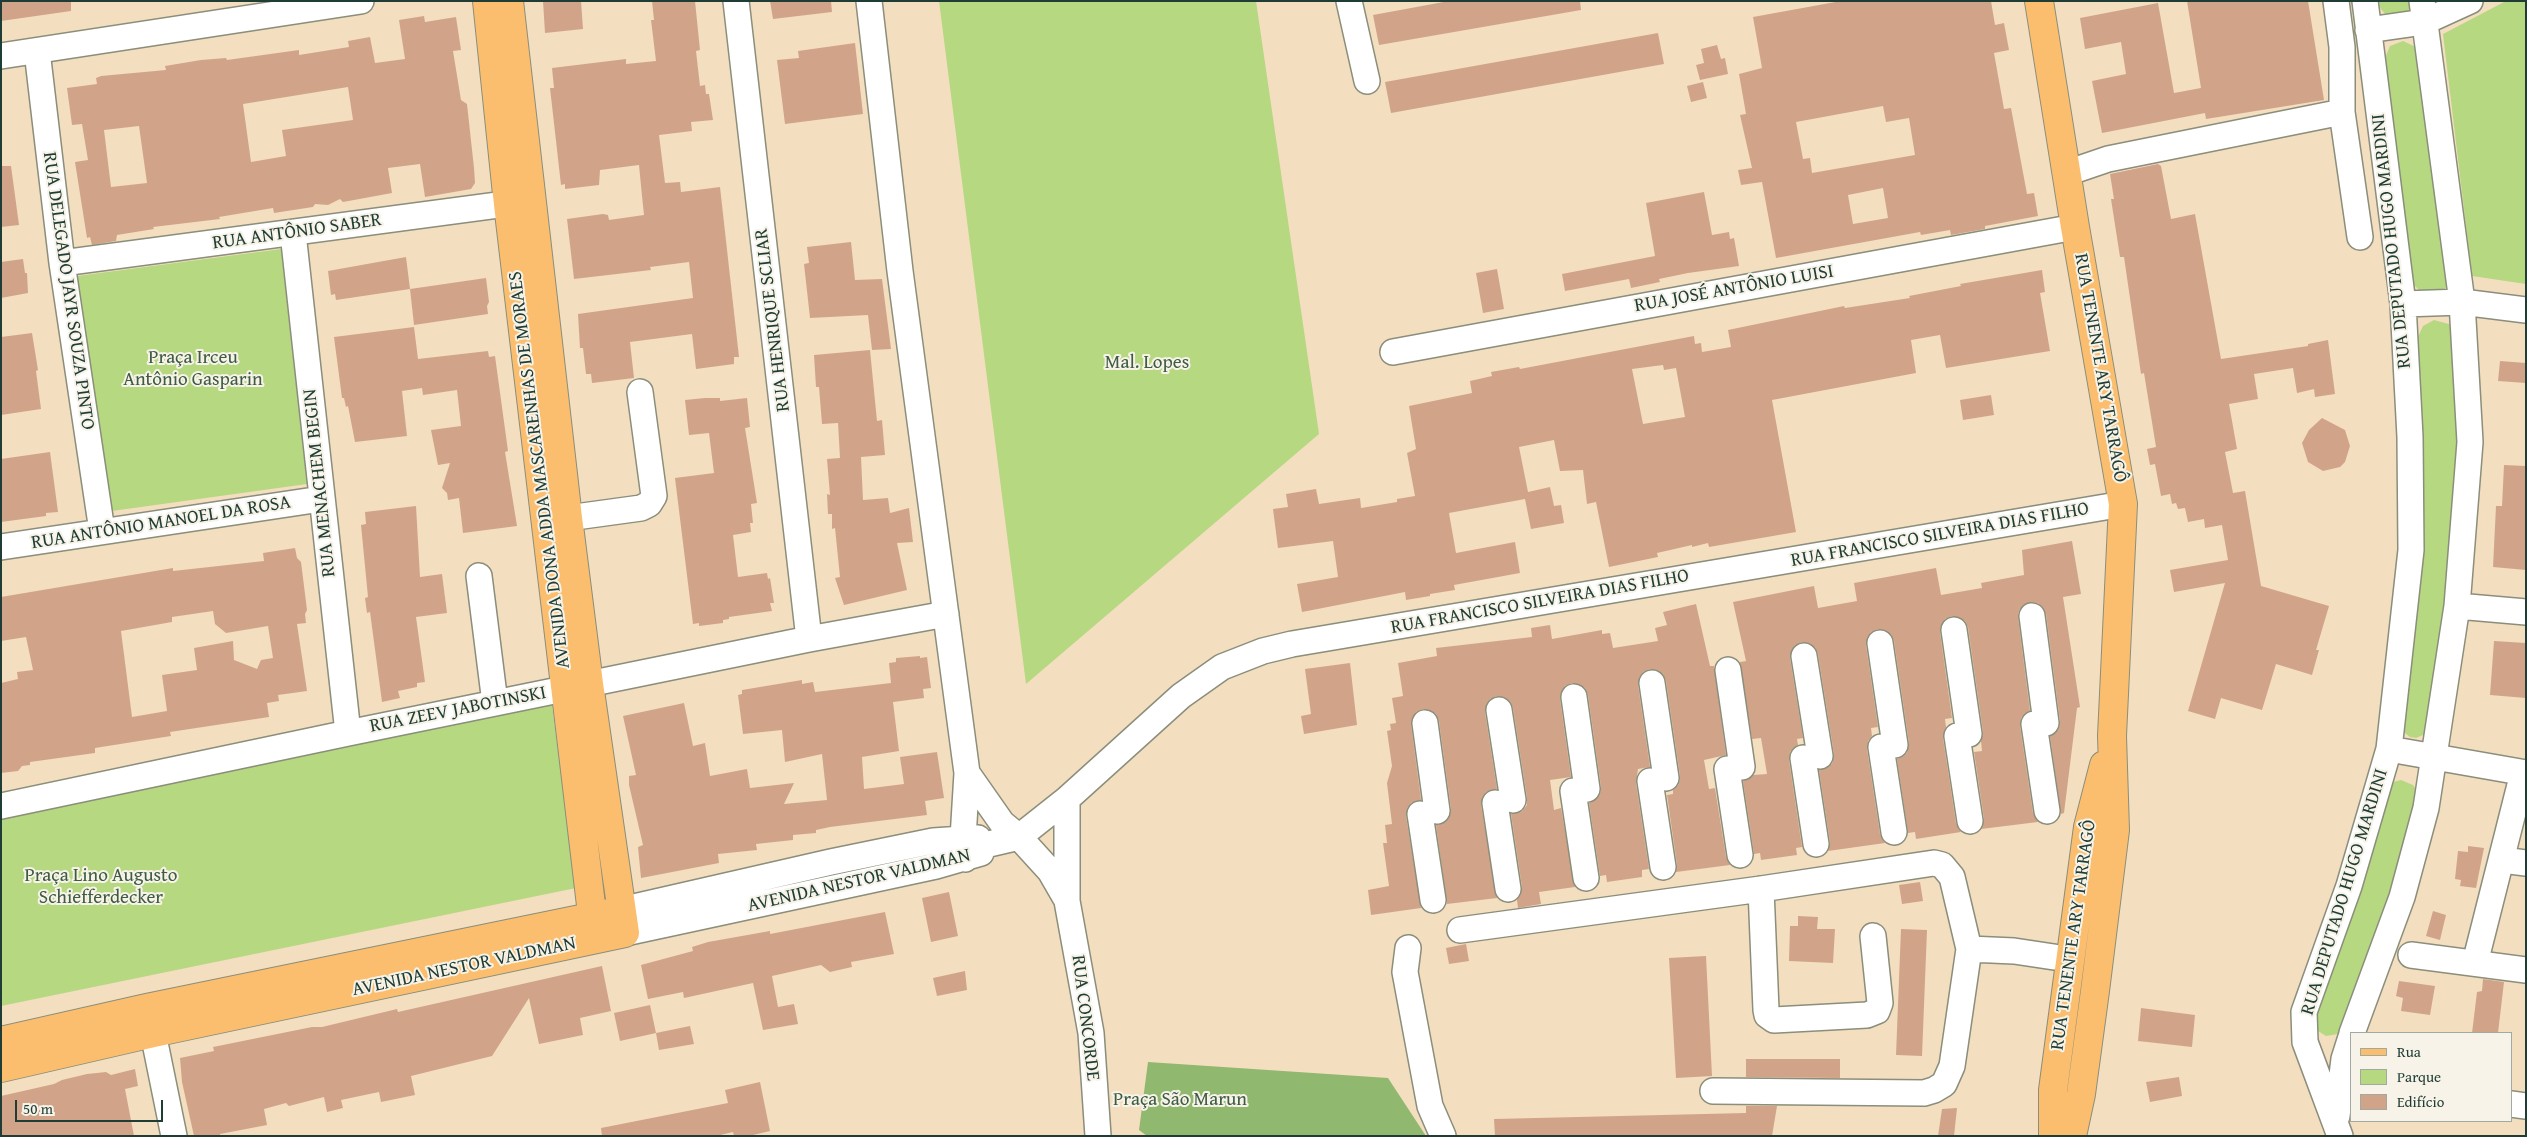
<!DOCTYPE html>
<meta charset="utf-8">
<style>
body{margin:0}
#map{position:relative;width:2527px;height:1137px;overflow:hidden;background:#f4dec0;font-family:"Gentium Book Plus",serif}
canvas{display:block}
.frame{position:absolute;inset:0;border:2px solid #1f3d34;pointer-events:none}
.legend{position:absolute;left:2350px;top:1032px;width:162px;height:90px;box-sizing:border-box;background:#f7f3e8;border:1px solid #a1aaa0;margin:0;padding:6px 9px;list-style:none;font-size:15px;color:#1f3d34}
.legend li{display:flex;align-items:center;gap:10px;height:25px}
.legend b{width:25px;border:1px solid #a1aaa0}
.scale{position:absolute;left:15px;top:1100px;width:148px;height:22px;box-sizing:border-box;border:2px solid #1f3d34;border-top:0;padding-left:6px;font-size:15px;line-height:18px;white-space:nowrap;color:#1f3d34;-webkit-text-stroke:4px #f7f3e8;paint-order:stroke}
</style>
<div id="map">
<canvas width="2527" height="1137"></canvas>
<div class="frame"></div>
<ul class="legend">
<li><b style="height:6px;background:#fbbe6e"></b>Rua</li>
<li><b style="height:14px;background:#b6d881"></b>Parque</li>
<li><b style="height:14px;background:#d1a489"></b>Edifício</li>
</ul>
<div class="scale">50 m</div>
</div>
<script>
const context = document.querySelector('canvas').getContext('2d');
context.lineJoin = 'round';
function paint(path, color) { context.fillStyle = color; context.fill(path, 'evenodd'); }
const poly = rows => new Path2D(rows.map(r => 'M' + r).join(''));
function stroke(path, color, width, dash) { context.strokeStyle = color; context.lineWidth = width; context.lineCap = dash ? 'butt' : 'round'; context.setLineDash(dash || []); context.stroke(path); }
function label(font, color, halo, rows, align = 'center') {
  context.font = font + ' "Gentium Book Plus",serif'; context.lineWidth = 4; context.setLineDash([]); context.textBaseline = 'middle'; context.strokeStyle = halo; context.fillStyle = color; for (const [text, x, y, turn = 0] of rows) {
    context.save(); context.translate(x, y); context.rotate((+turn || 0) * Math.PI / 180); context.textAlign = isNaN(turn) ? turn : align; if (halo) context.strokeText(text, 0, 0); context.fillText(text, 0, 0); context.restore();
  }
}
paint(poly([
 [939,1,1256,1,1319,434,1026,684],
 [2379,1,2414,1,2409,15,2389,18,2380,8],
 [2506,1,2526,1,2526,284,2472,276,2443,34],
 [2403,41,2416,47,2447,286,2443,291,2424,295,2414,285,2385,58,2390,46],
 [281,249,307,484,112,511,77,276],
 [2434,320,2449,324,2454,329,2458,386,2458,499,2428,733,2416,738,2410,737,2401,730,2422,469,2418,337,2423,326],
 [551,697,576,888,1,1006,1,808],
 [2401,780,2413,785,2417,791,2408,844,2343,1031,2338,1034,2326,1036,2315,1029,2312,1022,2389,783]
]), '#b6d881');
paint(poly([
 [1148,1062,1388,1078,1426,1136,1147,1136,1139,1130]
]), '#90b86f');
paint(poly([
 [1,1,71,1,71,11,1,21],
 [543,1,581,1,583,29,545,33],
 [652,1,695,1,700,50,696,51,700,86,705,85,706,94,709,94,713,120,691,122,692,131,659,135,665,183,680,182,681,192,720,187,739,357,734,357,734,364,696,369,692,334,630,342,634,378,592,383,591,374,586,374,583,348,580,348,578,314,693,298,689,262,650,267,651,270,574,279,567,219,603,214,608,215,609,220,644,215,642,196,639,165,600,170,599,185,565,189,565,184,561,185,550,88,554,88,552,68,626,59,626,64,656,61,651,20,654,20],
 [770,1,831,1,832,12,773,19],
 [1449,1,1580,1,1581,10,1379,45,1373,15],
 [1841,1,1991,1,1995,25,2004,23,2009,50,1994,53,2004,109,2011,108,2027,194,2034,193,2038,216,1985,226,1985,229,1951,235,1950,230,1921,235,1920,232,1776,258,1762,182,1741,185,1738,170,1752,168,1740,115,1746,114,1739,74,1762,68,1753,17],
 [1883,106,1886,122,1909,118,1915,155,1812,173,1810,158,1803,159,1796,122],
 [1883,188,1888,218,1853,224,1848,195],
 [2187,1,2308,1,2324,100,2206,119,2205,113,2102,133,2092,81,2126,74,2121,42,2085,49,2080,18,2158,3,2174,93,2201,88],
 [424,16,425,22,456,17,461,50,453,51,461,100,467,104,474,168,475,183,471,189,425,197,420,164,388,168,392,193,343,202,340,199,328,205,315,204,313,207,274,213,273,208,219,217,220,219,153,227,154,229,117,235,116,241,92,245,90,237,87,238,75,162,88,160,82,124,72,125,67,88,97,84,96,78,101,76,166,70,165,66,201,60,226,58,227,60,299,50,299,55,349,47,348,41,370,37,375,63,405,59,399,20],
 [348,87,353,120,282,130,286,156,251,162,243,104],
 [139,126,147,183,111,187,104,130],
 [1658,33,1664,64,1391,113,1385,82],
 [855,43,863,114,785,124,777,60,799,58,798,51],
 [1717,45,1721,59,1725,58,1728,74,1700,80,1696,65,1704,63,1701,49],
 [1703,82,1707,98,1691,102,1687,86],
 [2158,164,2161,166,2171,219,2195,214,2221,359,2308,346,2308,344,2328,340,2335,394,2315,397,2314,389,2297,393,2293,368,2254,374,2258,399,2229,404,2237,449,2225,452,2233,493,2245,491,2261,586,2329,606,2316,650,2319,650,2312,675,2276,664,2262,710,2221,698,2215,719,2188,711,2225,583,2174,592,2170,570,2228,560,2222,525,2205,528,2204,519,2188,522,2185,508,2178,509,2176,503,2172,504,2170,494,2161,496,2155,464,2150,465,2147,449,2156,447,2144,373,2141,374,2124,257,2120,257,2111,199,2114,199,2110,174],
 [1,166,11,166,19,225,1,227],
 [1704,192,1712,235,1729,232,1730,239,1734,238,1739,266,1688,273,1659,279,1660,282,1631,288,1629,279,1565,291,1562,274,1655,256,1646,203],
 [851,242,855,280,882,279,891,349,872,350,868,315,810,318,804,264,809,263,807,247],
 [406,257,410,289,336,300,335,294,331,295,328,271],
 [23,259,25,273,27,273,28,293,1,298,1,262],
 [1497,269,1504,309,1483,313,1476,273],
 [2042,270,2045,292,2040,293,2050,351,1946,368,1940,335,1911,340,1916,373,1772,400,1796,532,1709,547,1708,543,1692,547,1692,545,1657,553,1658,557,1609,567,1596,502,1587,504,1583,470,1560,471,1554,440,1519,447,1528,492,1550,487,1554,506,1561,505,1564,523,1531,529,1525,499,1449,513,1456,553,1515,542,1520,573,1454,585,1455,590,1430,594,1430,596,1406,600,1405,592,1302,612,1297,584,1338,577,1333,541,1278,548,1273,509,1288,507,1286,494,1316,489,1319,504,1360,498,1361,508,1397,502,1397,499,1415,496,1407,453,1416,449,1409,406,1472,393,1470,381,1492,376,1491,372,1519,367,1520,369,1694,336,1695,344,1701,343,1702,352,1731,347,1728,330,1844,306,1845,308,1910,298,1909,296,1961,286,1960,284],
 [1663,365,1664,370,1676,368,1685,417,1643,424,1632,369],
 [486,278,489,302,487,306,488,314,414,325,410,289],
 [414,327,418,359,488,351,489,357,495,356,508,451,505,452,517,526,463,533,459,498,448,500,447,493,442,488,450,463,438,465,431,430,461,426,457,390,423,395,422,388,402,391,407,436,355,442,348,406,346,407,344,398,342,398,334,337],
 [32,333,38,370,36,371,41,409,1,415,1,337],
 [870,350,877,421,882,420,885,455,861,457,863,500,888,498,890,513,909,508,913,542,897,543,907,590,844,605,835,578,840,577,835,528,832,529,832,514,828,514,827,494,830,495,827,459,840,458,838,423,822,424,819,387,816,387,814,355],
 [2500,361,2526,363,2526,383,2498,381],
 [1991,395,1994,415,1963,420,1960,400],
 [705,398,720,398,720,401,747,398,750,427,745,428,757,503,751,504,753,523,750,523,751,532,733,535,738,577,767,573,768,579,770,578,774,603,770,603,772,611,729,617,729,619,723,620,723,623,699,626,699,623,693,624,675,478,714,473,709,433,689,435,685,400],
 [2322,418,2345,430,2350,446,2345,462,2340,467,2323,471,2308,462,2302,443,2309,430],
 [50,452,58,512,46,513,46,516,1,522,1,459],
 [2504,465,2526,466,2526,570,2493,567,2496,506,2502,506],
 [416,506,420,577,442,574,447,613,416,617,425,682,417,683,417,687,398,691,400,698,382,702,370,612,367,613,365,598,368,597,361,525,366,524,365,512],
 [2072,541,2081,594,2063,597,2080,707,2077,708,2064,813,2061,814,2050,736,2059,729,2060,721,2046,614,2038,603,2030,602,2019,610,2018,617,2030,711,2021,718,2020,726,2033,813,2038,822,1981,829,1984,819,1974,752,1982,751,1981,741,1983,732,1968,627,1965,621,1952,616,1945,619,1940,632,1952,718,1945,719,1946,727,1943,738,1956,823,1961,832,1916,839,1915,832,1908,833,1897,759,1907,753,1909,743,1894,641,1891,634,1878,629,1871,632,1866,645,1878,727,1871,728,1872,736,1868,741,1867,749,1880,834,1885,843,1828,851,1830,842,1819,770,1832,764,1834,754,1818,654,1815,647,1802,642,1795,645,1790,658,1803,738,1797,739,1798,745,1790,752,1789,760,1802,847,1796,848,1797,855,1761,860,1760,853,1754,854,1743,781,1753,775,1767,774,1761,738,1752,739,1740,662,1746,661,1733,602,1814,586,1818,608,1857,601,1854,583,1936,568,1941,595,1982,588,1981,583,2024,575,2022,550],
 [295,548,297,558,301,562,307,610,305,614,306,623,297,624,307,691,278,695,279,701,267,703,269,717,170,732,171,736,95,748,95,753,30,762,30,765,22,766,18,771,1,773,1,683,18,679,17,672,33,670,26,637,1,641,1,597,173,568,173,571,264,561,263,553],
 [213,611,215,624,226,633,268,626,273,658,261,660,257,669,234,660,233,641,194,648,197,670,162,675,167,711,132,717,121,631,172,622,172,617],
 [1696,604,1710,666,1714,666,1726,755,1704,760,1709,789,1715,788,1726,857,1730,865,1676,872,1677,865,1667,795,1673,794,1673,790,1679,784,1680,776,1666,681,1663,674,1650,669,1643,672,1638,685,1650,767,1638,769,1636,783,1649,869,1642,870,1642,877,1607,882,1606,875,1600,876,1589,803,1600,795,1601,787,1588,695,1585,688,1572,683,1565,686,1560,699,1571,777,1550,780,1554,810,1561,808,1575,887,1539,892,1541,904,1518,908,1517,900,1522,887,1511,814,1522,811,1527,805,1527,798,1513,708,1510,701,1497,696,1490,699,1485,712,1497,789,1486,792,1481,805,1497,898,1447,904,1436,825,1446,822,1451,809,1439,721,1436,714,1424,709,1416,712,1411,724,1421,800,1411,803,1406,816,1421,908,1371,915,1368,890,1389,886,1383,843,1387,843,1385,825,1392,824,1387,783,1392,766,1387,731,1391,730,1390,724,1396,723,1392,698,1403,696,1398,663,1437,656,1436,648,1532,637,1531,628,1550,625,1552,639,1602,630,1602,634,1610,633,1613,648,1658,641,1655,628,1667,625,1663,612],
 [2494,641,2526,643,2526,698,2490,695],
 [920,656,920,658,927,657,931,688,923,689,924,698,893,702,899,751,862,757,864,789,904,784,900,757,937,752,944,798,925,801,927,815,830,827,816,830,816,833,793,835,793,840,756,844,757,850,718,854,719,863,641,878,638,847,643,845,629,785,629,776,636,775,623,716,684,703,693,746,705,743,710,776,747,769,750,788,794,783,784,804,827,800,822,754,785,762,782,730,743,734,738,695,742,694,742,690,802,680,802,684,813,682,815,692,891,683,889,663,896,662,896,658],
 [1350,663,1357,725,1304,734,1301,716,1311,714,1305,669],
 [2468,846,2484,848,2476,888,2460,886,2461,880,2455,879,2458,851,2468,852],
 [1920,882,1923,901,1902,904,1899,885],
 [949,892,958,936,931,942,922,898],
 [2433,911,2446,915,2440,940,2426,936],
 [885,912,894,954,851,962,852,967,830,972,821,965,772,976,778,1007,794,1004,798,1024,763,1030,753,983,684,998,683,992,648,999,641,965,693,951,692,947,708,942,770,931,770,934],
 [1798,916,1818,917,1817,929,1835,929,1833,963,1789,961,1790,926,1798,926],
 [1901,929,1927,930,1922,1056,1896,1055],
 [1466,944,1469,961,1449,964,1446,948],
 [1706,956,1712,1076,1676,1078,1669,958],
 [602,966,611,1011,580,1018,583,1035,539,1044,529,998,492,1056,411,1076,415,1095,381,1102,379,1092,341,1100,343,1108,327,1112,324,1097,289,1106,286,1103,264,1109,267,1125,220,1134,220,1136,194,1136,182,1082,180,1058,214,1051,213,1047,312,1027,322,1027,397,1009,398,1012],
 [965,971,967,990,937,996,933,978],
 [2483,979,2504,982,2498,1033,2472,1033,2477,992,2482,991],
 [2399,981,2435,986,2430,1015,2401,1011,2403,998,2396,996],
 [650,1005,656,1033,690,1026,694,1044,659,1050,656,1033,620,1041,614,1013],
 [2141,1008,2195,1015,2192,1047,2138,1041],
 [1746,1059,1840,1059,1840,1078,1746,1077],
 [135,1069,138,1086,125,1089,134,1136,1,1136,1,1096,54,1084,62,1080,87,1074,106,1072,111,1075],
 [2179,1077,2182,1096,2150,1102,2146,1082],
 [760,1082,770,1131,749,1136,734,1136,733,1132,716,1136,602,1136,601,1128,728,1103,725,1090],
 [1746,1106,1777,1106,1772,1136,1495,1136,1494,1119,1746,1113],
 [1957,1108,1954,1136,1938,1136,1942,1109]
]), '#d1a489');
const minor = poly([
 [736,1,809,639],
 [869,1,900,271,967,773,963,838,965,859],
 [1349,1,1367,81],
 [2336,1,2342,47,2342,112,2360,237],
 [2368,30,2424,22,2470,1],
 [37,51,62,263,102,531],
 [1,56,361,1],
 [2067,173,2108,159,2342,112],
 [293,233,348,733],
 [62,263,528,201],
 [2403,304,2462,302,2526,310],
 [1393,352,2075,227],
 [568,518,641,508,649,504,654,496,640,392],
 [1,547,321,499],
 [479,576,495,703],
 [2457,606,2526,612],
 [2032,616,2046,723],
 [1954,630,1969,734],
 [1880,643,1895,745],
 [1804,656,1820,756],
 [1728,670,1742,767],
 [1652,683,1666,778],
 [1574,697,1587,789],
 [1499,710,1513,800],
 [1425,723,1437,811],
 [2034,724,2047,811],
 [1957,736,1970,821],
 [1881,747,1894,832],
 [2389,749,2526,773],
 [1803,758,1816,844],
 [1727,769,1740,855],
 [967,773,1002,823,1019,837,1050,871,1065,897],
 [1650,781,1663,867],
 [1573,791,1586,878],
 [1067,799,1067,901,1091,1033,1098,1136],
 [1495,803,1508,889],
 [1,806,348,733,809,639,946,614],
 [1420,814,1433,900],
 [989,844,1019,837,1067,799,1181,696,1222,667,1263,651,1292,644,2123,504],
 [2502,860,2526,863],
 [1761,889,1766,1010,1767,1015,1774,1020,1867,1015,1877,1011,1880,1003,1873,936],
 [621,910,831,862,933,841,978,838],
 [1460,930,1761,889,1934,863,1942,865,1952,877,1969,949,2014,951,2054,957],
 [625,933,936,866,981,853],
 [1408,948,1405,972,1430,1106,1443,1136],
 [2411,955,2526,970],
 [2475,963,2523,773],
 [153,1033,174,1136],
 [2352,1033,2402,897,2426,808,2457,606,2470,442,2462,302,2422,1],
 [1713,1091,1924,1093,1934,1090,1944,1084,1952,1066,1969,949],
 [2511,1104,2526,1106],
 [2337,1116,2344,1059,2351,1037],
 [2340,1136,2305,1042,2304,1012,2349,886,2389,749,2411,550,2410,437,2403,304,2365,1]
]);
const major = poly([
 [487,1,508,204,595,939],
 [2039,1,2075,227,2123,504,2112,736,2115,830,2095,991,2081,1094,2072,1136],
 [1,1041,147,1008,610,913],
 [1,1068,153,1033,625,933,589,684,568,518,509,1],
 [2053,1136,2053,1090,2088,827,2104,765]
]);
stroke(minor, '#8a8e7a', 28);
stroke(major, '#8a8e7a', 30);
stroke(minor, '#fff', 25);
stroke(major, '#fbbe6e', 28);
label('19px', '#1f3d34', '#f7f3e8', [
 ["RUA ANTÔNIO SABER",297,232,-8],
 ["RUA DEPUTADO HUGO MARDINI",2392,241,-96],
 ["RUA JOSÉ ANTÔNIO LUISI",1734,289,-10],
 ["RUA DELEGADO JAYR SOUZA PINTO",68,291,82],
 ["RUA HENRIQUE SCLIAR",773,320,-97],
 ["RUA TENENTE ARY TARRAGÔ",2100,368,80],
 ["AVENIDA DONA ADDA MASCARENHAS DE MORAES",540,470,-97],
 ["RUA MENACHEM BEGIN",320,483,-96],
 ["RUA ANTÔNIO MANOEL DA ROSA",161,523,-9],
 ["RUA FRANCISCO SILVEIRA DIAS FILHO",1940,535,-10],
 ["RUA FRANCISCO SILVEIRA DIAS FILHO",1540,602,-10],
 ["RUA ZEEV JABOTINSKI",458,710,-11],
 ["AVENIDA NESTOR VALDMAN",859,881,-13],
 ["RUA DEPUTADO HUGO MARDINI",2345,892,-73],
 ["RUA TENENTE ARY TARRAGÔ",2074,935,-82],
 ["AVENIDA NESTOR VALDMAN",464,967,-12],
 ["RUA CONCORDE",1085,1018,83]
]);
label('19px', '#3d5c43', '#f7f3e8', [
 ["Praça Irceu",193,358],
 ["Antônio Gasparin",193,380],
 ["Mal. Lopes",1147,363],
 ["Praça Lino Augusto",101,876],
 ["Schiefferdecker",101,898],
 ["Praça São Marun",1180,1100]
]);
</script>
